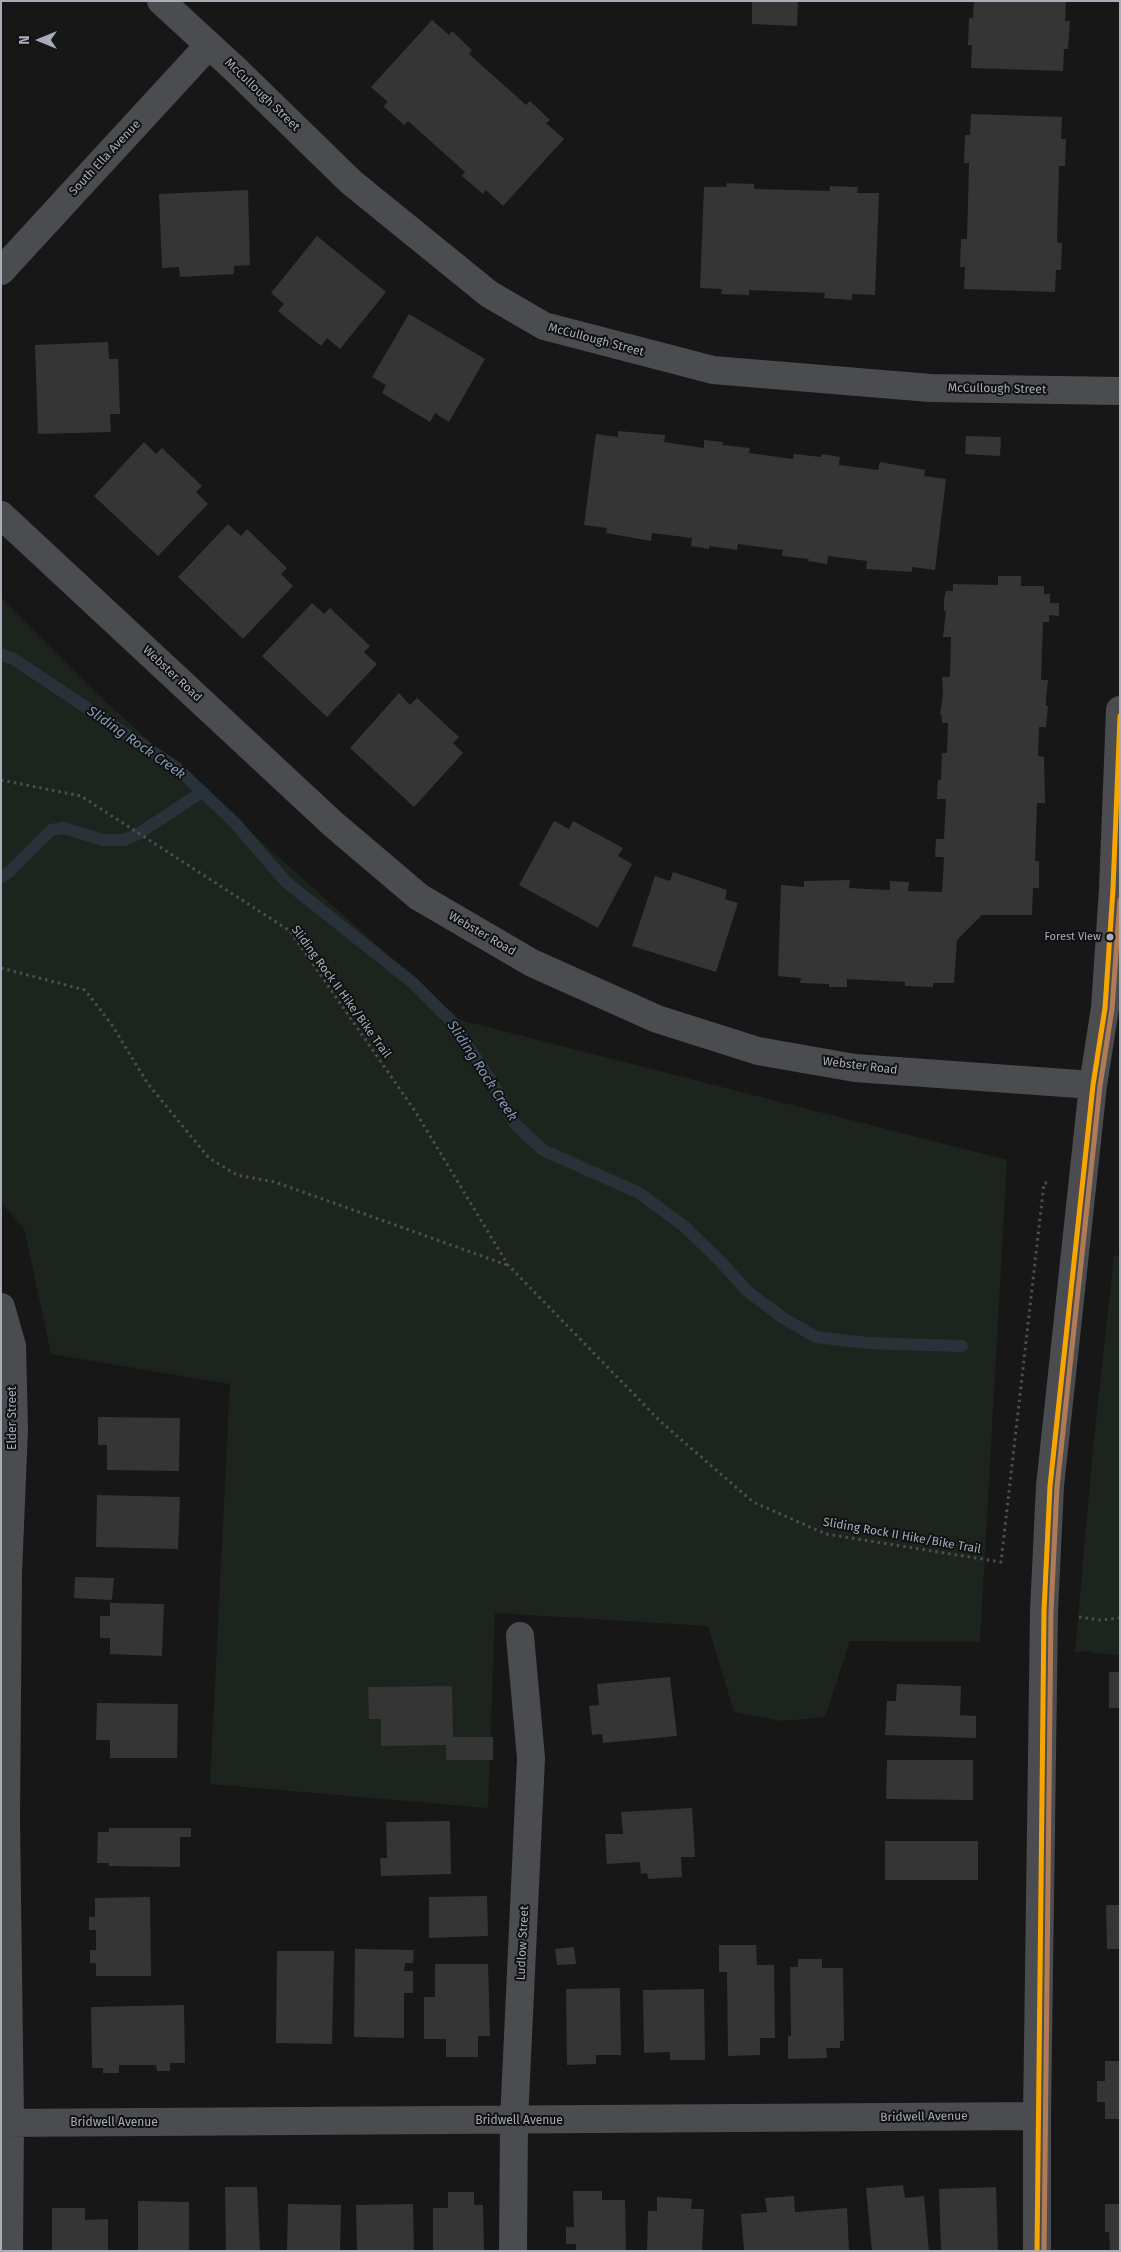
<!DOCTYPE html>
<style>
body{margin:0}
#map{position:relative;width:1121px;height:2252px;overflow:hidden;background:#171717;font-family:"Fira Sans",sans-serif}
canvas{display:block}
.frame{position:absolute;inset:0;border:2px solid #a8adb8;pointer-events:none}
.north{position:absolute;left:15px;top:15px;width:50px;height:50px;-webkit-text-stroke:4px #111113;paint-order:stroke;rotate:270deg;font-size:14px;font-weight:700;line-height:20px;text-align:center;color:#a8adb8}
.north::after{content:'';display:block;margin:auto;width:18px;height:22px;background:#a8adb8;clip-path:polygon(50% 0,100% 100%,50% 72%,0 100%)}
</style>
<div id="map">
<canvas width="1121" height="2252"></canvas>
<div class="frame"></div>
<div class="north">N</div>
</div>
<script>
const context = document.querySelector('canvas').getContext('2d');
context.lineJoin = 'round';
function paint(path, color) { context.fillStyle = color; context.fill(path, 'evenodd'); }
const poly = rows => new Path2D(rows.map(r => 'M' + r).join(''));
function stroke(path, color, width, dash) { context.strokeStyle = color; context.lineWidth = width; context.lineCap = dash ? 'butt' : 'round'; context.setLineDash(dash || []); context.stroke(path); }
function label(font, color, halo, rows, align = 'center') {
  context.font = font + ' "Fira Sans",sans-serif'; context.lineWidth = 4; context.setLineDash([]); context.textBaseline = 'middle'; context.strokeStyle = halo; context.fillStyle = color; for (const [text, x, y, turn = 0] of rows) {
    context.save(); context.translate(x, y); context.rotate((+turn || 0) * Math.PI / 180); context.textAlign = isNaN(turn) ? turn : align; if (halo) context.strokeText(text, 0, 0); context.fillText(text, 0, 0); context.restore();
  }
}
paint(poly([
 [1,598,98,695,460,1020,1007,1160,980,1642,850,1641,825,1717,782,1721,734,1712,708,1626,495,1613,488,1808,210,1784,230,1384,51,1354,24,1228,1,1203],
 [1114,1255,1120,1256,1120,1655,1091,1653,1091,1651,1075,1652,1093,1449]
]), '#1d241e');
stroke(poly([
 [1,654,15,660,177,768,235,823,286,882,413,983,452,1022,490,1079,515,1124,543,1150,639,1193,684,1226,722,1263,747,1291,783,1318,816,1337,866,1343,962,1346],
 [1,877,9,872,51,830,64,828,103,840,124,840,138,834,202,792]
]), '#2a3239', 12);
paint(poly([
 [752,1,798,1,797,26,752,24],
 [974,1,1066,1,1065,21,1070,21,1068,49,1064,49,1063,71,971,68,972,45,968,45,969,18,973,18],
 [432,20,449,35,452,31,472,50,469,54,526,105,530,101,550,120,546,123,564,139,503,206,486,190,483,194,462,176,465,172,408,121,404,125,383,106,388,102,371,87],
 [971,114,1062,117,1061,139,1066,139,1065,166,1059,166,1057,242,1062,243,1061,270,1056,270,1055,292,964,289,965,267,960,267,961,239,967,239,969,163,964,163,965,135,970,135],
 [727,183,754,184,754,189,830,191,830,186,858,187,857,193,879,193,875,295,852,294,852,300,824,298,825,293,749,290,749,295,721,294,722,289,700,288,704,187,726,187],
 [248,190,250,265,234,266,234,274,180,277,179,267,162,268,159,194],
 [317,236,386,292,340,349,327,338,321,346,278,311,284,304,271,293],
 [409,314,485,359,449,422,435,413,430,422,382,393,386,385,372,377],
 [108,342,109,359,118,359,120,414,110,414,111,432,38,434,35,345],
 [618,431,665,435,664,442,704,448,704,440,723,442,722,445,750,448,749,453,793,459,794,454,821,457,822,454,840,457,839,465,878,470,880,462,925,470,924,476,946,479,935,570,912,567,912,572,866,569,867,561,828,556,827,564,808,561,809,559,782,556,783,550,738,544,737,550,709,546,709,549,691,546,692,538,652,533,651,541,606,533,607,528,584,525,596,434,618,437],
 [966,436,1001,437,1000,456,965,454],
 [144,442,156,454,162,448,202,486,196,492,208,504,158,556,94,496],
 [228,524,241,536,247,529,287,568,281,574,293,586,243,639,178,577],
 [998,576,1021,576,1021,586,1044,586,1044,594,1050,594,1050,603,1059,603,1059,616,1049,615,1049,622,1043,622,1041,680,1048,680,1046,699,1046,706,1048,706,1046,727,1039,727,1038,756,1044,757,1045,803,1037,803,1035,861,1039,861,1039,888,1033,888,1032,915,982,915,957,940,954,983,933,983,933,987,905,986,905,982,847,979,847,987,829,987,829,984,800,983,801,978,778,976,781,885,804,887,804,881,850,880,849,888,890,890,890,881,909,882,908,891,942,892,944,857,935,857,936,839,944,839,946,799,937,799,938,780,941,780,942,753,947,753,948,723,942,723,942,715,940,715,943,695,942,677,950,677,951,637,943,637,946,611,944,611,944,599,946,591,953,591,953,584,998,585],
 [312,603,324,614,330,608,370,646,364,652,377,664,327,717,262,656],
 [399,693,410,705,417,698,459,737,453,743,463,753,414,807,350,748],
 [554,821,569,829,573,821,623,848,618,856,632,864,598,928,519,885],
 [673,872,727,890,725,899,738,903,716,972,632,946,655,876,670,881],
 [98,1417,180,1418,179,1471,107,1470,107,1445,98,1445],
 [97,1495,180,1497,178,1549,96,1547],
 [75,1577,114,1578,112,1600,74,1598],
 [110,1603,164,1604,162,1656,110,1654,110,1638,100,1638,100,1616,110,1616],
 [1109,1672,1120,1672,1120,1708,1109,1708],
 [670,1677,677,1736,603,1743,602,1734,592,1735,589,1706,599,1705,597,1684],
 [897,1684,961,1686,960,1715,976,1716,976,1738,885,1735,887,1701,896,1701],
 [452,1686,453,1737,493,1737,493,1760,446,1760,446,1745,381,1746,381,1719,369,1719,368,1687],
 [97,1703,178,1704,177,1758,110,1758,110,1740,96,1740],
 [887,1760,973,1760,973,1800,886,1799],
 [692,1808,695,1857,681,1857,682,1877,648,1879,647,1873,641,1874,640,1862,607,1864,605,1834,623,1834,621,1812],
 [450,1821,451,1874,381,1876,380,1858,387,1858,386,1822],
 [109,1828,191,1828,191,1837,180,1837,180,1867,109,1866,109,1863,97,1863,98,1832,109,1832],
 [885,1841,978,1841,978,1880,885,1880],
 [487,1896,488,1936,429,1938,429,1897],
 [150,1897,151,1976,96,1976,96,1963,90,1963,90,1950,96,1950,96,1930,89,1930,89,1917,95,1917,95,1898],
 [1106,1905,1120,1905,1120,1949,1107,1949],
 [719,1945,756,1945,757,1965,774,1965,775,2038,760,2038,760,2055,728,2056,727,1972,719,1972],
 [574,1947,576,1964,557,1965,555,1949],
 [355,1949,414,1950,413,1963,405,1963,404,1971,413,1971,413,1993,404,1993,404,2038,354,2037],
 [277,1951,334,1951,332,2044,276,2043],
 [798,1959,822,1959,822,1968,843,1968,844,2041,840,2041,840,2048,826,2048,827,2058,788,2059,788,2036,791,2036,790,1967,798,1967],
 [435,1964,488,1964,490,2036,478,2036,478,2057,446,2057,446,2039,424,2039,424,1997,435,1997],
 [620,1988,621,2055,596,2055,596,2064,567,2065,566,1989],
 [704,1989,705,2060,670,2060,670,2052,644,2053,643,1990],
 [184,2005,185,2063,170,2063,170,2071,157,2071,156,2065,119,2065,119,2073,103,2073,103,2068,92,2068,91,2007],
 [1105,2061,1120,2061,1120,2119,1105,2119,1105,2102,1097,2102,1097,2081,1105,2081],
 [903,2185,905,2198,924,2196,929,2251,872,2251,866,2188],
 [225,2187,257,2187,260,2251,226,2251],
 [996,2187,998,2251,941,2251,939,2189],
 [573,2191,602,2191,602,2200,625,2200,626,2251,576,2251,576,2244,566,2244,566,2227,574,2227],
 [448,2192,474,2192,474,2205,483,2205,484,2251,433,2251,433,2208,448,2208],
 [794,2196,795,2212,847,2208,849,2251,744,2251,741,2214,767,2212,765,2198],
 [657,2197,692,2199,691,2209,704,2209,702,2251,647,2251,648,2211,657,2211],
 [138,2201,189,2202,189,2251,138,2251],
 [288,2204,341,2205,340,2251,287,2251],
 [413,2204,414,2251,357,2251,356,2205],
 [1105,2204,1120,2204,1120,2251,1110,2251,1109,2232,1105,2232],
 [52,2208,85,2208,85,2220,108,2219,108,2251,52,2251]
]), '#353536');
stroke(poly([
 [1,780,81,796,290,931,415,1111,508,1265,661,1422,753,1502,826,1534,1001,1562,1044,1183,1047,1183],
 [1,968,85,990,112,1025,148,1084,209,1158,237,1175,275,1182,507,1265],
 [1079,1617,1100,1620,1120,1618]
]), '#4d4e52', 3, [2.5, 4]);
stroke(poly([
 [161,1,235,69,351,182,489,294,544,326,713,370,930,388,1120,391],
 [1,271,209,45],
 [1,515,333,824,419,897,532,963,657,1019,758,1051,855,1068,1093,1085],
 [1,1307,12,1346,14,1429,8,1573,6,1820,10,2123,9,2251],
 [1,2123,1037,2116],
 [513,2251,514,2121,531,1758,520,1636],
 [1037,2251,1037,2116,1044,1611,1050,1486,1093,1085,1105,1008,1113,889,1120,710]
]), '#4b4c50', 28);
stroke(poly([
 [1037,2251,1044,1611,1050,1486,1093,1085,1105,1008,1113,889,1120,716]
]), '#f7a600', 5);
stroke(poly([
 [1044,2251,1051,1611,1057,1487,1100,1086,1112,1009,1120,900]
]), '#b07c57', 5);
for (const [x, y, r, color] of [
 [1110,937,4.5,"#a8adb8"]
]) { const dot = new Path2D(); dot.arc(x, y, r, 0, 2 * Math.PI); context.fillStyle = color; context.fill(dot); stroke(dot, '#111113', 2); }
label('11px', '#a8adb8', '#111113', [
 ["Forest View",1101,937]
], 'right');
label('12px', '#a8adb8', '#111113', [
 ["McCullough Street",262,95,44],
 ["South Ella Avenue",105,158,-47],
 ["McCullough Street",596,340,15],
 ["McCullough Street",997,389,1],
 ["Webster Road",172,674,43],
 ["Webster Road",482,934,30],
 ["Sliding Rock II Hike/Bike Trail",341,992,54],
 ["Webster Road",860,1066,7],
 ["Elder Street",13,1418,-90],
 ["Sliding Rock II Hike/Bike Trail",902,1536,10],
 ["Ludlow Street",523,1943,-87],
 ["Bridwell Avenue",924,2117,-1],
 ["Bridwell Avenue",519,2121],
 ["Bridwell Avenue",114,2123]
]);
label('italic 14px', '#7f9bb3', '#111113', [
 ["Sliding Rock Creek",136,743,35],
 ["Sliding Rock Creek",482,1071,57]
]);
</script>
